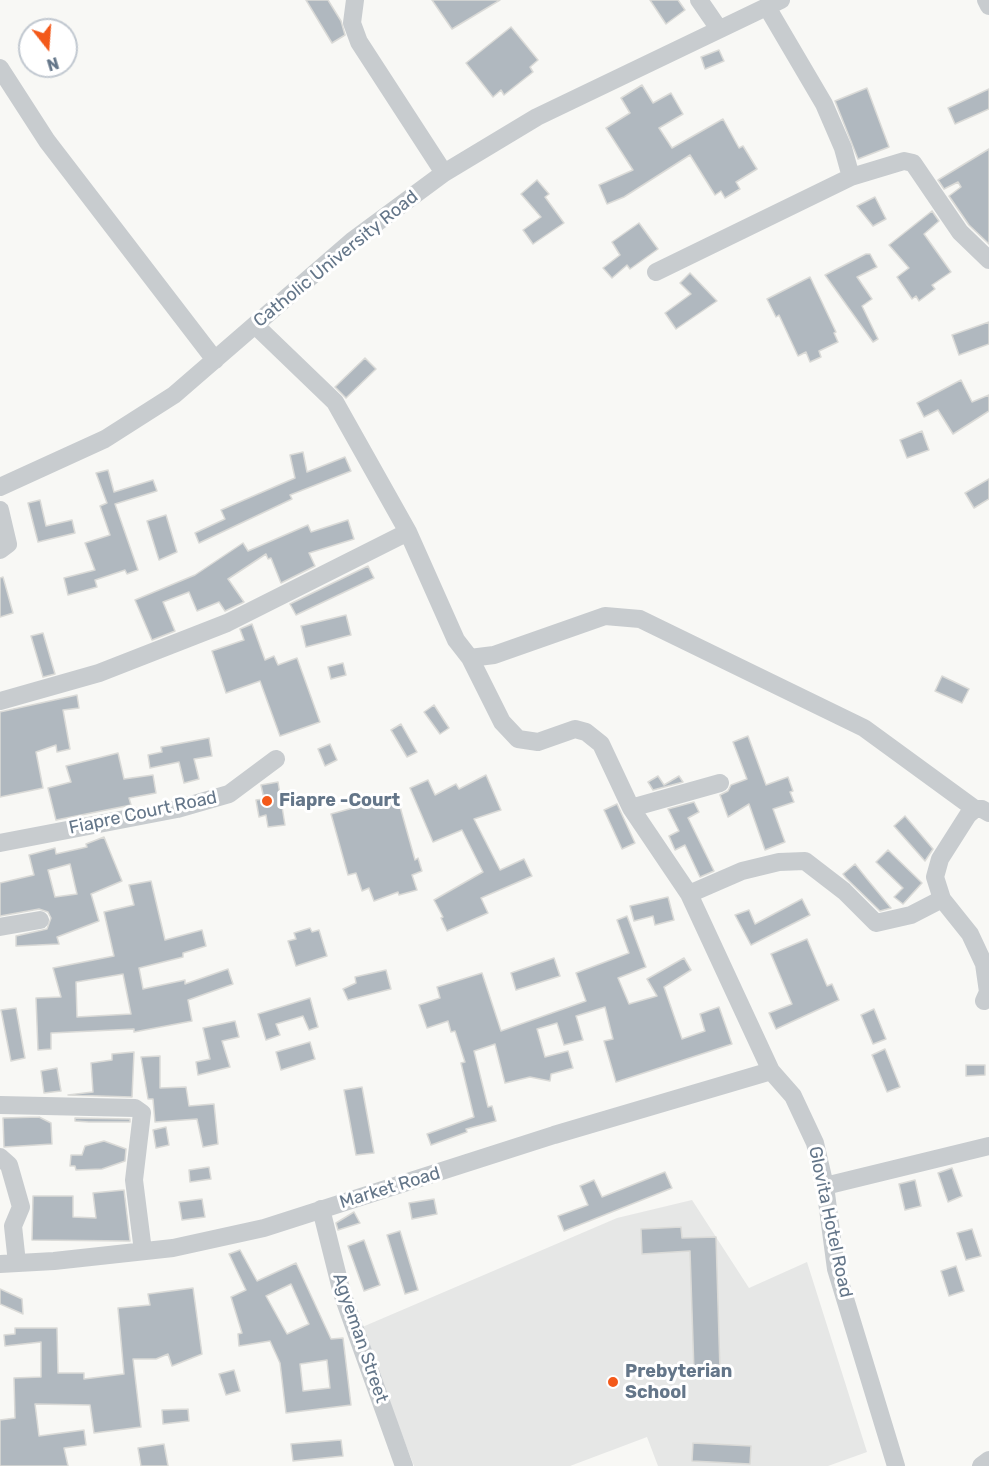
<!DOCTYPE html>
<style>
body{margin:0}
#map{position:relative;width:989px;height:1466px;overflow:hidden;background:#f8f8f5;font-family:Rubik,sans-serif}
canvas{display:block}
.north{position:absolute;left:18px;top:18px;width:60px;height:60px;box-sizing:border-box;background:#fff;border:2px solid #c1c8d0;border-radius:50%;rotate:163deg;font-size:16px;font-weight:700;line-height:24px;text-align:center;color:#647689}
.north::after{content:'';display:block;margin:auto;width:21px;height:27px;background:#f3591a;clip-path:polygon(50% 0,100% 100%,50% 72%,0 100%)}
</style>
<div id="map">
<canvas width="989" height="1466"></canvas>
<div class="north">N</div>
</div>
<script>
const context = document.querySelector('canvas').getContext('2d');
context.lineJoin = 'round';
function paint(path, color) { context.fillStyle = color; context.fill(path, 'evenodd'); }
const poly = rows => new Path2D(rows.map(r => 'M' + r).join(''));
function stroke(path, color, width, dash) { context.strokeStyle = color; context.lineWidth = width; context.lineCap = dash ? 'butt' : 'round'; context.setLineDash(dash || []); context.stroke(path); }
function label(font, color, halo, rows, align = 'center') {
  context.font = font + ' Rubik,sans-serif'; context.lineWidth = 6; context.setLineDash([]); context.textBaseline = 'middle'; context.strokeStyle = halo; context.fillStyle = color; for (const [text, x, y, turn = 0] of rows) {
    context.save(); context.translate(x, y); context.rotate((+turn || 0) * Math.PI / 180); context.textAlign = isNaN(turn) ? turn : align; if (halo) context.strokeText(text, 0, 0); context.fillText(text, 0, 0); context.restore();
  }
}
paint(poly([
 [692,1200,749,1288,807,1262,867,1452,828,1466,658,1466,647,1437,570,1466,414,1466,360,1328,617,1218]
]), '#e6e7e6');
const building = poly([
 [306,0,328,0,341,21,345,35,332,43,306,0],
 [432,0,500,0,452,29,432,0],
 [650,0,678,0,685,10,666,24,650,0],
 [511,27,538,60,530,67,533,72,504,95,501,90,493,97,466,63,511,27],
 [719,50,724,61,705,69,701,57,719,50],
 [642,85,653,103,671,93,683,114,659,128,672,148,723,119,739,148,743,146,757,169,736,182,740,189,725,198,721,191,715,195,690,155,624,197,607,204,599,185,633,170,606,128,630,113,621,98,642,85],
 [867,88,889,147,858,159,835,101,867,88],
 [989,89,989,109,955,124,948,108,989,89],
 [989,149,989,244,969,225,949,196,961,187,958,182,944,189,938,180,989,149],
 [537,180,549,194,545,197,564,223,533,244,523,230,541,217,521,194,537,180],
 [875,197,886,219,873,226,857,206,875,197],
 [932,211,939,221,924,234,951,272,932,285,935,289,919,301,916,296,912,299,897,277,909,268,889,245,932,211],
 [639,223,658,249,630,269,627,265,612,278,603,268,620,255,612,242,639,223],
 [866,254,870,254,877,267,857,277,872,299,862,306,878,339,873,342,825,275,866,254],
 [690,273,717,301,676,329,665,313,691,294,680,283,690,273],
 [810,277,836,332,834,333,838,342,819,351,821,357,810,362,806,352,798,356,779,315,776,317,767,299,810,277],
 [989,322,989,344,959,355,952,335,989,322],
 [365,358,376,369,346,398,335,387,365,358],
 [961,380,972,402,989,395,989,411,953,434,938,410,924,417,917,403,961,380],
 [922,431,929,450,907,458,900,440,922,431],
 [303,452,307,472,345,457,351,471,290,495,292,499,199,543,195,533,225,519,221,510,295,478,290,455,303,452],
 [108,470,114,492,153,480,157,491,115,504,138,570,127,574,125,570,95,580,97,587,68,595,64,578,95,570,85,543,110,535,100,506,107,503,96,473,108,470],
 [989,479,989,499,974,508,965,493,989,479],
 [40,500,46,526,72,520,75,533,38,542,28,503,40,500],
 [166,515,177,552,159,560,147,521,166,515],
 [348,520,354,539,309,553,315,566,281,583,271,558,268,559,266,554,228,579,244,602,225,611,219,602,197,611,189,592,163,602,175,631,152,640,135,600,195,575,243,543,248,551,308,525,311,532,348,520],
 [368,566,374,578,296,615,290,604,368,566],
 [3,577,13,613,0,617,0,578,3,577],
 [346,615,351,635,306,647,301,626,346,615],
 [252,624,265,660,274,656,278,665,297,658,320,722,280,736,260,681,226,693,212,651,244,640,240,629,252,624],
 [43,633,55,674,43,677,31,636,43,633],
 [343,663,346,675,331,679,328,667,343,663],
 [942,676,969,689,962,703,935,691,942,676],
 [77,695,79,708,63,710,70,749,57,752,56,745,36,752,43,788,0,797,0,712,77,695],
 [434,705,449,728,440,734,424,712,434,705],
 [401,724,417,752,407,757,391,730,401,724],
 [748,736,766,785,788,777,793,791,790,792,794,802,773,809,785,842,765,850,749,804,728,817,720,795,728,791,731,785,747,779,733,742,748,736],
 [209,738,212,756,194,759,199,779,184,783,179,762,150,768,148,755,162,752,161,747,209,738],
 [330,744,337,760,325,766,318,749,330,744],
 [118,753,124,779,153,775,156,793,129,798,131,805,56,820,48,788,71,782,66,766,118,753],
 [486,775,501,810,474,819,500,870,524,859,532,876,481,898,488,913,447,931,441,918,443,917,434,900,483,872,462,830,433,842,410,788,428,780,435,795,456,784,459,789,486,775],
 [658,776,664,785,679,776,683,782,653,790,648,782,658,776],
 [278,782,285,825,268,827,266,815,259,817,256,800,264,799,261,785,278,782],
 [397,796,415,860,418,858,422,871,412,875,417,890,399,895,398,892,374,901,369,888,362,891,356,873,348,875,331,814,397,796],
 [694,802,699,812,688,818,714,871,700,877,685,845,675,850,669,836,679,831,668,809,694,802],
 [617,804,635,843,622,849,604,810,617,804],
 [905,816,933,849,925,861,894,826,905,816],
 [104,837,122,881,91,894,99,921,57,937,59,944,16,946,16,936,47,929,51,918,48,912,39,909,0,916,0,883,34,875,29,855,55,848,56,854,87,847,86,844,104,837],
 [70,864,77,894,55,897,48,870,70,864],
 [888,850,922,883,903,904,894,897,903,888,876,862,888,850],
 [855,864,867,879,891,908,880,911,846,878,843,874,855,864],
 [151,881,165,940,202,930,206,946,183,953,183,957,139,968,143,989,185,980,185,984,228,969,233,984,188,1000,192,1021,134,1032,134,1029,51,1033,51,1049,38,1050,36,998,61,997,53,968,114,956,104,912,134,905,129,885,151,881],
 [123,974,131,1014,77,1017,76,982,123,974],
 [668,897,674,920,655,925,653,916,634,921,630,906,668,897],
 [802,899,810,915,751,945,735,915,749,910,755,924,802,899],
 [627,916,646,967,618,978,629,1004,657,996,647,979,684,958,691,970,664,987,682,1039,705,1031,700,1014,719,1007,732,1044,616,1082,604,1041,613,1039,605,1007,576,1016,583,1040,564,1045,557,1023,537,1029,545,1057,568,1051,573,1068,551,1074,550,1081,530,1077,505,1083,495,1044,474,1051,488,1107,492,1106,496,1121,466,1129,467,1132,431,1145,427,1134,474,1117,461,1063,465,1062,455,1031,451,1032,448,1021,427,1028,419,1005,440,998,437,987,482,973,501,1031,586,1001,576,973,629,953,617,920,627,916],
 [310,928,312,932,319,930,327,956,296,966,288,941,296,939,294,933,310,928],
 [807,939,827,986,832,984,839,1000,776,1029,769,1013,792,1004,771,954,807,939],
 [554,958,560,976,516,990,511,973,554,958],
 [386,970,391,989,348,1000,343,989,356,983,355,977,386,970],
 [310,998,318,1027,309,1030,303,1016,276,1024,280,1035,266,1040,258,1014,310,998],
 [16,1008,25,1058,11,1061,1,1010,16,1008],
 [874,1009,886,1039,873,1044,861,1015,874,1009],
 [235,1021,239,1037,222,1041,230,1067,198,1075,196,1062,210,1059,203,1028,235,1021],
 [310,1042,315,1059,281,1070,276,1052,310,1042],
 [885,1049,900,1087,887,1092,872,1055,885,1049],
 [134,1052,132,1097,68,1095,93,1092,91,1063,112,1060,112,1054,134,1052],
 [160,1056,160,1088,186,1087,189,1106,214,1104,218,1144,203,1147,197,1119,155,1122,153,1099,148,1099,141,1057,160,1056],
 [966,1065,985,1065,985,1075,966,1076,966,1065],
 [57,1068,61,1091,44,1093,41,1071,57,1068],
 [362,1087,374,1153,356,1155,344,1090,362,1087],
 [39,1117,51,1123,52,1144,4,1147,3,1118,39,1117],
 [75,1118,130,1119,130,1122,89,1122,75,1121,75,1118],
 [166,1127,169,1145,156,1148,153,1130,166,1127],
 [104,1141,126,1149,125,1161,102,1169,76,1170,75,1166,70,1166,71,1155,82,1155,85,1146,104,1141],
 [209,1167,211,1179,190,1182,189,1170,209,1167],
 [952,1168,962,1196,948,1202,938,1173,952,1168],
 [665,1172,672,1188,564,1231,558,1216,588,1205,580,1186,594,1180,602,1197,665,1172],
 [915,1180,921,1206,905,1210,899,1184,915,1180],
 [124,1190,130,1241,32,1240,33,1196,73,1196,73,1217,96,1218,93,1193,124,1190],
 [202,1199,205,1217,182,1220,179,1202,202,1199],
 [434,1199,437,1214,412,1219,409,1203,434,1199],
 [354,1212,360,1223,338,1230,336,1223,354,1212],
 [681,1227,682,1238,716,1237,720,1371,694,1372,690,1251,642,1254,641,1229,681,1227],
 [972,1229,981,1256,966,1260,957,1233,972,1229],
 [400,1231,418,1290,405,1294,387,1235,400,1231],
 [364,1240,380,1285,364,1291,348,1246,364,1240],
 [240,1250,257,1281,296,1263,331,1339,343,1338,351,1405,286,1413,280,1363,270,1341,239,1346,238,1334,242,1333,231,1297,246,1290,229,1254,240,1250],
 [291,1284,309,1324,287,1334,266,1296,291,1284],
 [327,1360,330,1388,303,1391,300,1364,327,1360],
 [956,1266,964,1291,949,1296,941,1271,956,1266],
 [193,1288,202,1354,172,1366,168,1354,156,1359,133,1359,141,1427,94,1433,90,1405,35,1404,39,1436,84,1430,86,1445,64,1448,68,1466,0,1466,0,1420,15,1418,14,1378,41,1377,41,1342,5,1346,4,1335,15,1334,15,1328,57,1328,58,1373,84,1373,84,1379,124,1374,118,1308,150,1305,148,1294,193,1288],
 [0,1289,22,1299,23,1314,0,1304,0,1289],
 [234,1370,240,1391,226,1395,219,1374,234,1370],
 [188,1409,189,1421,163,1424,162,1410,188,1409],
 [341,1440,343,1456,293,1461,291,1444,341,1440],
 [693,1443,751,1446,750,1464,692,1461,693,1443],
 [164,1444,168,1466,141,1466,138,1448,164,1444]
]);
paint(building, '#b0b8bf');
stroke(building, '#dadad7', 1.5);
stroke(poly([
 [355,0,352,23,359,42,444,173],
 [699,0,719,29],
 [986,0,989,6],
 [767,7,824,104,843,148,851,177],
 [0,68,47,141,215,360],
 [656,272,851,177,904,161,913,163,960,232,989,260],
 [255,325,335,402,408,532,456,640,470,658,502,722,518,739,538,742,575,729,586,732,601,744,631,808,689,894,771,1071,793,1096,815,1143,825,1186,836,1269,896,1466],
 [0,487,105,439,174,395,352,241,444,173,537,117,781,0],
 [0,510,8,544,0,550],
 [470,658,494,655,605,616,640,619,864,728,975,809,982,809,989,813],
 [0,701,99,673,227,623,408,532],
 [631,808,720,783],
 [975,809,968,815,940,859,935,877,942,899,970,934,984,964,988,992,984,1001],
 [0,843,177,809,229,794,276,759],
 [689,894,742,871,779,862,805,861,844,891,876,923,911,915,942,899],
 [0,927,40,920],
 [0,1105,135,1108,142,1113,134,1180,143,1251],
 [0,1157,9,1165,21,1207,13,1226,17,1263],
 [825,1186,989,1146],
 [321,1209,342,1293,404,1466],
 [0,1264,54,1261,173,1248,264,1228,554,1135,771,1071],
 [981,1466,989,1460]
]), '#c8cccf', 18);
for (const [x, y, r, color] of [
 [267,801,6,"#f3591a"],
 [613,1382,6,"#f3591a"]
]) { const dot = new Path2D(); dot.arc(x, y, r, 0, 2 * Math.PI); context.fillStyle = color; context.fill(dot); stroke(dot, '#fff', 2); }
label('18px', '#647689', '#fff', [
 ["Catholic University Road",336,259,-39],
 ["Fiapre Court Road",143,813,-12],
 ["Market Road",390,1188,-17],
 ["Glovita Hotel Road",830,1222,78],
 ["Agyeman Street",360,1338,71]
]);
label('bold 18px', '#647689', '#fff', [
 ["Fiapre -Court",279,801],
 ["Prebyterian",625,1372],
 ["School",625,1393]
], 'left');
</script>
